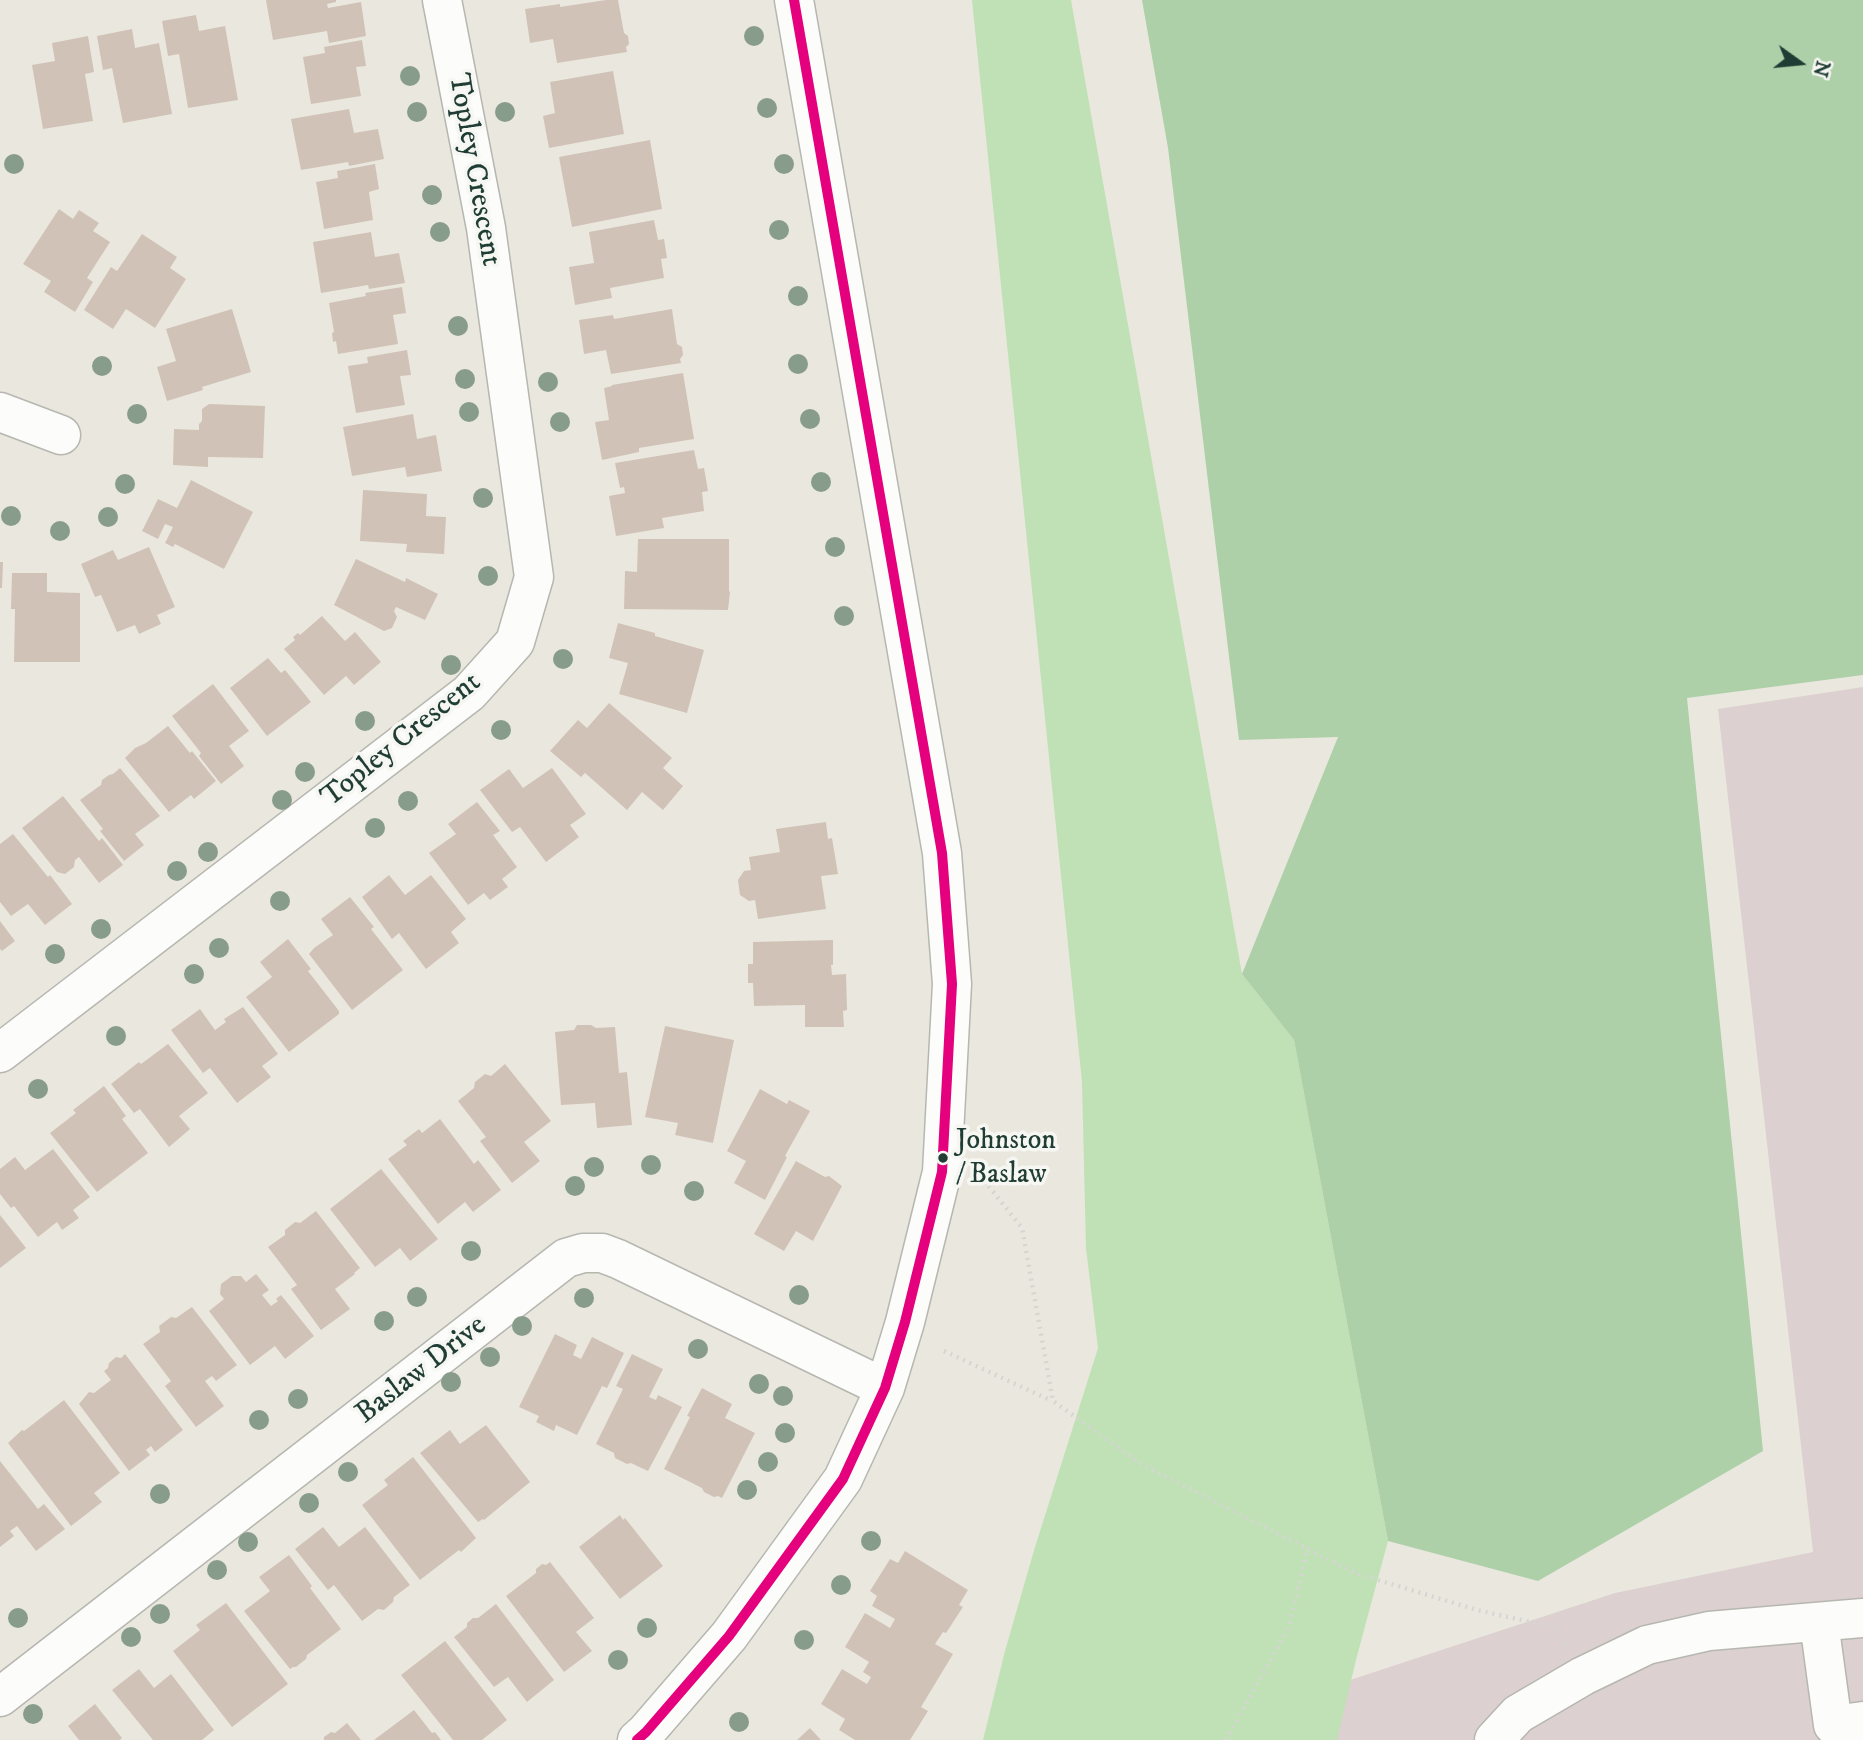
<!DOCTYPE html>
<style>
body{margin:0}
#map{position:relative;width:1863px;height:1740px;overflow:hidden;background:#eae8de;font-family:"IM FELL DW Pica",serif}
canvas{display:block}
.north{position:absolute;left:1765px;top:28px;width:70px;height:70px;-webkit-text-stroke:5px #f6f6f2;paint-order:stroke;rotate:105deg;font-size:19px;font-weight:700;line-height:28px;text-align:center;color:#1f3d34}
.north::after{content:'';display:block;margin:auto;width:24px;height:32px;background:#1f3d34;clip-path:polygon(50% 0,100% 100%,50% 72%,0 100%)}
</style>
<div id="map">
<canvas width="1863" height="1740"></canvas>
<div class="north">N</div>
</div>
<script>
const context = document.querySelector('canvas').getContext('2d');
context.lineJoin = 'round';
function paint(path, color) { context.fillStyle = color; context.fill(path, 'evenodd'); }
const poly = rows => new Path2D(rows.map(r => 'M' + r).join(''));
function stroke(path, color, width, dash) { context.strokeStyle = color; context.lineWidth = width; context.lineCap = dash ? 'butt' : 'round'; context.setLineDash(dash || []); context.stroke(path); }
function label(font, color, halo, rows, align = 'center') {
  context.font = font + ' "IM FELL DW Pica",serif'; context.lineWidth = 7; context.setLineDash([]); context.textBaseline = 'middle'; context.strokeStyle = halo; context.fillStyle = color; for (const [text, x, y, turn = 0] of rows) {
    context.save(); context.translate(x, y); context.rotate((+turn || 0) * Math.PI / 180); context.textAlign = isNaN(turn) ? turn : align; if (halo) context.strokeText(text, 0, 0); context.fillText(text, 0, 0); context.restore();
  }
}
paint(poly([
 [1863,687,1863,1740,1277,1740,1280,1703,1615,1593,1813,1552,1718,709]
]), '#ddd0d0');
paint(poly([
 [972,0,1071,0,1242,974,1294,1040,1388,1541,1357,1656,1337,1740,983,1740,1005,1651,1035,1547,1098,1348,1086,1248,1082,1082]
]), '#bfe1b5');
paint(poly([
 [1142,0,1863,0,1863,675,1687,698,1763,1451,1538,1581,1388,1541,1294,1040,1242,974,1338,737,1239,740,1168,148]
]), '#aed0a9');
paint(poly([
 [266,0,336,0,336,2,327,4,328,8,361,2,366,36,329,43,327,31,273,40],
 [606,0,618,0,624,33,628,36,629,44,626,47,627,52,557,63,553,39,530,43,525,9,560,4,560,7],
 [196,15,199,31,225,26,238,100,188,108,179,54,168,56,162,21],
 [132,29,135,48,159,43,172,114,123,123,112,68,103,70,97,36],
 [88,36,94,72,85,74,93,121,43,129,32,65,55,61,52,43],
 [362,40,366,66,356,67,361,96,311,104,303,57,325,53,324,47],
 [613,71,624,134,549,148,543,116,555,113,550,82],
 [349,109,354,133,378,129,384,159,349,166,348,162,301,170,291,119],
 [650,140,662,209,572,227,559,157],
 [375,164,379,189,369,192,373,220,324,229,316,182,338,178,337,171],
 [59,209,73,219,79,210,99,223,93,231,110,242,87,278,93,282,75,312,44,292,51,281,23,264],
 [654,220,658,240,664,239,667,258,661,259,664,278,610,288,612,298,575,305,569,267,594,263,589,232],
 [371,232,375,257,399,253,405,283,369,289,368,285,321,293,313,242],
 [142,234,177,257,170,268,186,279,155,328,126,309,113,329,84,310,111,267,117,271],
 [402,287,406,313,393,315,398,344,338,354,336,341,333,342,332,333,334,332,329,303,366,296,365,293],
 [232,309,251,372,202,387,203,390,167,401,157,367,176,361,166,329],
 [672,309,677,344,682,347,683,355,680,359,681,363,611,374,606,350,584,354,579,320,613,315,614,319],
 [407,350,411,375,400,376,405,405,356,413,348,366,368,363,367,357],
 [683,373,694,439,639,448,639,452,602,460,595,422,609,420,604,388,612,386,612,385],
 [209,404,265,406,263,458,208,457,208,467,173,465,174,429,199,430,199,424,202,421,202,409],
 [413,414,417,439,436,435,442,471,407,477,405,467,352,476,343,427],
 [694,450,698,469,704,468,708,491,702,492,704,511,662,518,664,528,616,536,609,496,625,493,624,487,620,488,615,463],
 [191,480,253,512,224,569,175,544,173,547,165,543,173,527,165,524,158,539,142,531,158,499,177,508],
 [363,490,427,494,426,516,446,517,444,554,406,552,407,544,360,541],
 [638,539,729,539,729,591,730,592,728,610,624,609,625,571,637,572],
 [149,547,175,607,157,615,161,624,139,634,135,625,117,632,101,595,95,597,81,564,113,550,118,560],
 [356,559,405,582,406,578,438,594,425,620,396,607,394,611,397,617,392,628,384,631,334,605],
 [0,562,3,562,2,588,0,588],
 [12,573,47,573,47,592,80,593,80,662,14,662,15,609,11,609],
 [322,616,345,641,355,632,381,662,354,685,346,676,324,695,284,649,295,640,293,637,298,633,300,635],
 [618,623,655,633,655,636,704,650,687,713,619,694,628,663,609,658],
 [268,658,281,673,285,670,311,702,267,736,230,688],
 [213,684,249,731,229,746,244,766,221,784,199,756,201,753,172,716],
 [609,703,672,758,663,768,683,786,663,810,642,792,627,810,585,773,581,777,550,751,578,720,587,728],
 [168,726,190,753,192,751,216,781,194,799,191,795,169,812,125,758,135,748,146,743],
 [120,768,160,816,135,834,144,845,124,861,100,831,103,829,80,800,101,785,102,780,109,775,113,774],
 [552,768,586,814,570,825,579,837,546,862,520,827,512,832,480,790,509,769,523,788],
 [63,796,99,841,102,838,123,865,99,883,79,857,75,860,74,867,65,874,57,872,22,828],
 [477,802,500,831,493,835,517,867,502,879,508,887,490,900,484,893,468,905,429,853,456,834,448,824],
 [826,822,828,839,832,838,838,874,821,876,826,909,758,919,755,900,749,901,740,895,738,880,744,871,751,870,749,857,780,852,776,829],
 [13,834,48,877,50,875,72,904,45,925,28,904,11,916,0,902,0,844],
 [389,875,405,895,431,875,466,919,451,932,459,943,426,969,399,933,392,939,362,897],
 [350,897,374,927,371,929,403,970,352,1010,309,954,314,948,333,935,321,919],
 [0,921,15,941,2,951,0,949],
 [288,939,311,969,308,971,339,1011,339,1014,289,1052,246,997,272,977,260,962],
 [833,940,833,965,831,965,832,975,846,974,847,1010,843,1011,844,1027,805,1027,805,1005,754,1006,753,983,748,983,748,964,753,964,753,942],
 [243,1007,278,1054,262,1066,271,1077,237,1103,210,1068,203,1073,171,1030,200,1009,215,1030,226,1022,224,1019],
 [577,1025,591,1025,596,1028,615,1027,619,1073,627,1072,632,1125,597,1128,595,1103,561,1105,555,1032,574,1030],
 [665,1026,734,1040,713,1143,675,1135,678,1123,645,1117],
 [168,1044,208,1093,179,1116,190,1129,169,1147,140,1109,134,1113,111,1084,139,1062,141,1064],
 [505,1064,551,1121,524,1142,540,1161,512,1183,480,1141,486,1137,458,1101,474,1088,475,1082,485,1074,491,1076],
 [104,1086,126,1116,122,1119,148,1153,97,1192,50,1133,76,1113,73,1110],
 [760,1089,787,1104,789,1100,810,1111,785,1156,787,1157,765,1200,734,1183,746,1161,727,1151],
 [440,1119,474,1164,478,1160,501,1190,473,1212,465,1202,438,1224,388,1159,407,1145,403,1141,419,1129,422,1133],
 [53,1149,90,1197,73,1210,79,1218,62,1230,57,1222,38,1237,14,1206,11,1208,0,1194,0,1169,15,1157,25,1170],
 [796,1161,825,1177,829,1176,842,1186,813,1241,796,1231,784,1251,754,1234],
 [381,1169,438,1239,410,1261,400,1248,375,1267,330,1209],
 [316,1211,360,1268,354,1273,355,1274,335,1289,350,1309,321,1330,291,1289,297,1285,268,1247,285,1235,285,1230,295,1222,300,1223],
 [0,1215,26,1248,0,1268],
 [256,1274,269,1290,262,1295,271,1306,278,1301,276,1299,281,1295,314,1336,285,1359,275,1346,250,1365,209,1311,224,1299,220,1294,221,1284,232,1276,241,1276,246,1282],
 [192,1307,237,1365,216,1381,212,1376,205,1381,224,1406,196,1427,165,1386,171,1381,143,1344,160,1332,159,1326,171,1317,176,1318],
 [555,1334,577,1345,573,1355,581,1359,592,1337,624,1353,607,1388,602,1386,577,1435,556,1425,554,1431,536,1422,539,1416,519,1407],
 [125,1354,183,1430,155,1452,151,1446,146,1450,150,1455,129,1471,79,1404,89,1392,94,1393,111,1380,104,1371,108,1368,109,1363,116,1357,121,1358],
 [632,1354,663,1369,649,1397,656,1400,658,1395,682,1407,648,1471,631,1463,627,1464,615,1458,614,1453,596,1444,623,1389,616,1386],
 [702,1388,732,1404,725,1418,755,1433,722,1498,718,1496,714,1497,704,1492,702,1488,664,1469,690,1417,687,1416],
 [64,1400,120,1473,94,1493,102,1502,71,1526,8,1443,22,1430,24,1431],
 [486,1425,530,1482,484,1520,483,1519,478,1522,420,1453,450,1430,460,1444],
 [413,1457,476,1538,461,1552,459,1550,420,1580,362,1505,388,1485,384,1480],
 [0,1461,38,1509,44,1504,65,1529,36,1551,17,1526,10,1531,14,1536,0,1547],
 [620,1515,623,1520,625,1518,663,1566,620,1599,579,1547],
 [323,1527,339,1547,365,1527,410,1585,394,1597,393,1602,384,1610,378,1609,362,1621,334,1585,328,1590,295,1549],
 [905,1551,968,1590,959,1605,963,1607,946,1633,943,1632,935,1644,953,1654,921,1707,928,1711,910,1740,855,1740,839,1730,845,1719,821,1704,842,1669,867,1684,871,1677,863,1672,869,1662,845,1647,865,1613,890,1628,895,1619,872,1606,877,1596,870,1591,890,1559,898,1563],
 [289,1555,312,1586,310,1588,341,1629,307,1655,306,1659,296,1667,293,1667,290,1669,244,1611,270,1591,259,1577],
 [550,1562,594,1618,576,1632,592,1651,564,1672,506,1596,536,1573,536,1569,542,1564,546,1565],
 [226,1603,288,1684,232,1727,173,1651,200,1630,196,1625],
 [496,1604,554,1680,527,1702,508,1677,494,1687,454,1637,467,1627,467,1623,473,1618,478,1618],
 [445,1641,507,1720,482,1740,453,1740,401,1675],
 [139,1669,154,1688,171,1674,214,1730,202,1740,153,1740,112,1690],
 [95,1704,122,1738,120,1740,79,1740,68,1726],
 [414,1710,432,1733,435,1732,441,1740,374,1740],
 [347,1723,361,1740,324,1740,324,1737,331,1732,335,1733],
 [810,1728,821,1740,797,1740]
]), '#d1c2b7');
const minor = poly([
 [0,412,61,435],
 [0,1053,469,693,515,642,534,577,486,228,442,0],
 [1819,1622,1833,1725,1863,1721],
 [0,1697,566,1258,583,1253,602,1253,618,1259,885,1388],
 [637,1740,646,1732,729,1636,843,1479,885,1388,905,1322,942,1172,952,984,942,853,794,0],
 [1494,1740,1518,1714,1583,1676,1647,1645,1709,1631,1863,1618]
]);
stroke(minor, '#b6b7b0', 41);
stroke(poly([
 [976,1181,987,1184,1022,1228,1053,1401,1141,1464,1355,1573,1477,1610,1557,1628,1567,1646],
 [944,1351,1052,1401],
 [1226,1740,1289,1627,1308,1548]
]), '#d5d5d3', 4.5, [2, 5]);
stroke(minor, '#fcfcfa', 38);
stroke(poly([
 [637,1740,646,1732,729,1636,843,1479,885,1388,905,1322,942,1172,952,984,942,853,794,0]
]), '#e5007d', 10);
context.fillStyle = '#889c8b';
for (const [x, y] of [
 [754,36],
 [410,76],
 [767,108],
 [417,112],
 [505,112],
 [14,164],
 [784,164],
 [432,195],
 [779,230],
 [440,232],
 [798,296],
 [458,326],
 [798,364],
 [102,366],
 [465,379],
 [548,382],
 [469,412],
 [137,414],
 [810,419],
 [560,422],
 [821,482],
 [125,484],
 [483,498],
 [11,516],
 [108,517],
 [60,531],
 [835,547],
 [488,576],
 [844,616],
 [563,659],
 [451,665],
 [365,721],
 [501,730],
 [305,772],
 [282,800],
 [408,801],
 [375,828],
 [208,852],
 [177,871],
 [280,901],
 [101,929],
 [219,948],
 [55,954],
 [194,974],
 [116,1036],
 [38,1089],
 [651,1165],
 [594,1167],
 [575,1186],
 [694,1191],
 [471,1251],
 [799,1295],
 [417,1297],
 [584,1298],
 [384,1321],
 [522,1326],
 [698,1349],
 [490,1357],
 [451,1382],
 [759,1384],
 [783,1396],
 [298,1399],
 [259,1420],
 [785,1433],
 [768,1462],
 [348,1472],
 [747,1490],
 [160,1494],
 [309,1503],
 [871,1541],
 [248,1542],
 [217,1570],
 [841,1585],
 [160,1614],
 [18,1618],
 [647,1628],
 [131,1637],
 [804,1640],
 [618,1660],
 [33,1714],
 [739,1722]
]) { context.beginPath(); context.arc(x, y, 10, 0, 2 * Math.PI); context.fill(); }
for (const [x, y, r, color] of [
 [943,1158,6,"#1f3d34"]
]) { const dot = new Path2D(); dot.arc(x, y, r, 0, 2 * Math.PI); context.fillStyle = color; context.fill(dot); stroke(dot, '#f6f6f2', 2.5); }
label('28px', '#1f3d34', '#f6f6f2', [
 ["Johnston",956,1142],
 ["/ Baslaw",956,1176]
], 'left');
label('30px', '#1f3d34', '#f6f6f2', [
 ["Topley Crescent",473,170,80],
 ["Topley Crescent",402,741,-39],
 ["Baslaw Drive",422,1371,-38]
]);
</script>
